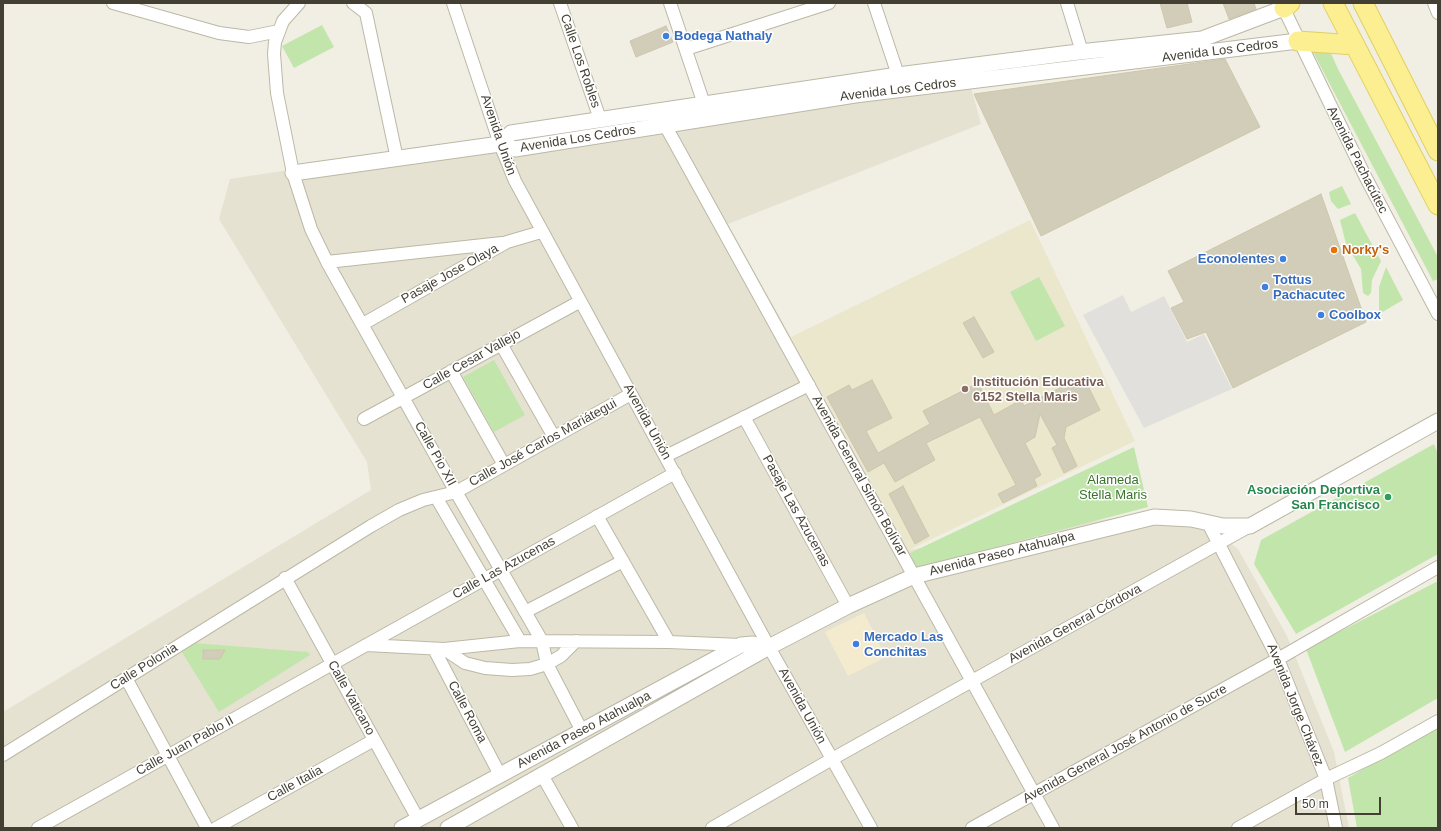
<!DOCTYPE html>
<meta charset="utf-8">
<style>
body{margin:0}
#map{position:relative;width:1441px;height:831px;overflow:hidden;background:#f1efe3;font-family:Arial,sans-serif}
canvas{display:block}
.frame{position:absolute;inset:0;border:4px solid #433f33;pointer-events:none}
.scale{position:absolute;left:1295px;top:797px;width:86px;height:18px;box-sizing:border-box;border:2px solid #433f33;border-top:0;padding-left:5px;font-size:12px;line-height:14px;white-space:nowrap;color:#433f33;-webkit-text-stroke:3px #fff;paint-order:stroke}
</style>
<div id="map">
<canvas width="1441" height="831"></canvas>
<div class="frame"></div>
<div class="scale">50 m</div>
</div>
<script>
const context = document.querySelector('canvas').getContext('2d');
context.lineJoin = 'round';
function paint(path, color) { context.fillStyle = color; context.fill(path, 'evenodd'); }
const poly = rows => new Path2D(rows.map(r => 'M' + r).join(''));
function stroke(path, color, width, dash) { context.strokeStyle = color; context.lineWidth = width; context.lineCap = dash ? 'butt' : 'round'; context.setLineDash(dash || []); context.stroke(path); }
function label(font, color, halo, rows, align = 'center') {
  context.font = font + ' Arial,sans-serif'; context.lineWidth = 3; context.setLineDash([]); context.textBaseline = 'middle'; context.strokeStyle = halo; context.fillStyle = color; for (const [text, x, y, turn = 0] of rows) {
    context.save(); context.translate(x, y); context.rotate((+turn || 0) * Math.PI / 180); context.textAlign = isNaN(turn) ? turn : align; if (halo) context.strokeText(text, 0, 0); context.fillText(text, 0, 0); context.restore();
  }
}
paint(poly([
 [965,66,981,124,728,224,909,550,1159,511,1194,514,1238,549,1287,636,1334,752,1349,828,3,828,3,712,371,490,367,462,219,219,230,179]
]), '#e5e2d1');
paint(poly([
 [864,613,886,657,848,676,825,632]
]), '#f4eace');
paint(poly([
 [1030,220,1135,441,909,550,791,337]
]), '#eae7cd');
paint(poly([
 [322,25,334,47,294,68,282,46],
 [1330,51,1338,69,1438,257,1438,279,1433,281,1313,52],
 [1342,186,1351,204,1338,209,1331,201,1329,192],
 [1355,213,1381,261,1372,280,1371,293,1368,296,1363,293,1361,269,1346,244,1340,220],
 [1386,267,1403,300,1379,314,1379,287],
 [1039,277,1065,326,1036,341,1010,292],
 [494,360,525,415,494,432,463,377],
 [1434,444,1438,454,1438,554,1296,634,1254,564,1261,540],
 [1134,447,1148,507,916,568,910,553],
 [1438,581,1438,698,1345,752,1306,649],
 [194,643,308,652,310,655,219,712,180,649],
 [1438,725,1438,828,1357,828,1348,778]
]), '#c2e5ac');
paint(poly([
 [1123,295,1131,312,1164,296,1187,342,1204,334,1232,389,1144,428,1083,315]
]), '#e2e0dc');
const building = poly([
 [1160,3,1187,3,1192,22,1167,28,1160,3],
 [1223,3,1254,3,1256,9,1229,19,1223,3],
 [666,26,673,42,636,57,630,41,666,26],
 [1225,59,1260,127,1041,236,974,94,1225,59],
 [1321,194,1366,322,1233,388,1206,332,1187,339,1171,308,1184,302,1168,271,1321,194],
 [974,317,994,352,983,358,963,323,974,317],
 [872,380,892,418,866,431,878,453,930,424,923,411,978,383,994,415,1021,400,1024,406,1072,382,1074,386,1085,380,1100,410,1066,427,1064,438,1077,466,1064,473,1052,448,1057,445,1040,414,1035,437,1025,443,1041,475,1034,479,1037,486,1003,503,998,494,1016,485,980,417,926,443,935,460,895,482,884,463,868,472,827,397,849,385,852,390,872,380],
 [903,486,929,536,915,544,889,494,903,486],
 [203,650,225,650,220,659,203,659,203,650]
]);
paint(building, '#d2cdb9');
stroke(building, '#cdc6ac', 1);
const minor = poly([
 [113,3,219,33,249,37,279,31],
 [299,3,283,21,275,42,274,54,277,93,293,173,311,229,327,262,456,492,542,641,547,664,582,731],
 [353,3,366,13,397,159],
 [453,3,500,144,515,181,769,647,871,828],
 [560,3,600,119],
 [670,3,704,104],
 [874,3,898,75],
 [1067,3,1082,52],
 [1281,3,1365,176,1438,314],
 [1434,3,1438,13],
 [686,49,829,3],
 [665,125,1053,828],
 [327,262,502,243],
 [363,324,507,242,541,232],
 [501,344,554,437],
 [451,371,504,465],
 [744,417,848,606],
 [364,419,579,302],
 [666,456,809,385],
 [436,497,520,641],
 [597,516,669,642],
 [1208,523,1278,659,1326,779,1336,828],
 [285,578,418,819],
 [525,612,623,561],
 [366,645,444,649,520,641,669,642,741,645],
 [434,649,500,775],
 [444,649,465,663,485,668,512,670,530,669,547,664,561,656,576,641],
 [126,678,207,828],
 [3,755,371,526,399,510,423,500,456,492,631,394],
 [542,775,572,828],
 [38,828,675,473],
 [216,828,374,740],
 [712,828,832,759,1250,526],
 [972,828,1278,659,1438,567],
 [1238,828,1326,779,1381,753,1438,721]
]);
const tertiary = poly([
 [1284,8,1202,39,1070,53,898,75,511,133,500,144,515,149,855,95,1298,41],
 [293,173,500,144],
 [402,828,741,645,753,644,769,647],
 [448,828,769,647,848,606,914,576,1154,517,1191,519,1223,526,1250,526,1438,421]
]);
const primary = poly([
 [1333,3,1438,205],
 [1363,3,1438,151],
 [1284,8,1290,3],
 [1298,41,1355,45]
]);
stroke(minor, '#bcb8a6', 14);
stroke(tertiary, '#bcb8a6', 17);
stroke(primary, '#e1cf62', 21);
stroke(minor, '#fff', 12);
stroke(tertiary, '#fff', 15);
stroke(primary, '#fcef91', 19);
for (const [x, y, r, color] of [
 [666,36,4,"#3f7fe0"],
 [1334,250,4,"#e8710a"],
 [1283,259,4,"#3f7fe0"],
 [1265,287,4,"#3f7fe0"],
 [1321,315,4,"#3f7fe0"],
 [965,389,4,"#8d6e63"],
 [1388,497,4,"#2e9e5b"],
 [856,644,4,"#3f7fe0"]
]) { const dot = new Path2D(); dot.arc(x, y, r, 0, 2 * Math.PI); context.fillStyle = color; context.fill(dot); stroke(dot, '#fff', 1.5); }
label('bold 13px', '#366cbe', '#fff', [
 ["Bodega Nathaly",674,36],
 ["Econolentes",1275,259,"right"],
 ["Tottus",1273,280],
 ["Pachacutec",1273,295],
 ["Coolbox",1329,315],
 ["Mercado Las",864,637],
 ["Conchitas",864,652]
], 'left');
label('13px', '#433f33', '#fff', [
 ["Avenida Los Cedros",1220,51,-7],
 ["Calle Los Robles",580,61,71],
 ["Avenida Los Cedros",898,90,-7],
 ["Avenida Unión",498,135,71],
 ["Avenida Los Cedros",578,139,-9],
 ["Avenida Pachacútec",1357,160,63],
 ["Pasaje Jose Olaya",450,274,-29],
 ["Calle Cesar Vallejo",472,360,-29],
 ["Avenida Unión",647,422,61],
 ["Calle José Carlos Mariátegui",543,443,-29],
 ["Calle Pio XII",435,454,61],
 ["Avenida General Simón Bolívar",859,476,61],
 ["Pasaje Las Azucenas",796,511,61],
 ["Avenida Paseo Atahualpa",1002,554,-14],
 ["Calle Las Azucenas",504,568,-29],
 ["Avenida General Córdova",1075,624,-29],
 ["Calle Polonia",144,667,-32],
 ["Calle Vaticano",351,698,61],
 ["Avenida Jorge Chávez",1295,705,68],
 ["Avenida Unión",802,706,61],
 ["Calle Roma",467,712,62],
 ["Avenida Paseo Atahualpa",584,730,-28],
 ["Avenida General José Antonio de Sucre",1125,744,-29],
 ["Calle Juan Pablo II",185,746,-29],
 ["Calle Italia",295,784,-29]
]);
label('bold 13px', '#c56008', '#fff', [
 ["Norky's",1342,250]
], 'left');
label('bold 13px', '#785e54', '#fff', [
 ["Institución Educativa",973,382],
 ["6152 Stella Maris",973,397]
], 'left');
label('13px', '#387329', '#fff', [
 ["Alameda",1113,480],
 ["Stella Maris",1113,495]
]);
label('bold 13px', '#27864d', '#fff', [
 ["Asociación Deportiva",1380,490],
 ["San Francisco",1380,505]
], 'right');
</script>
